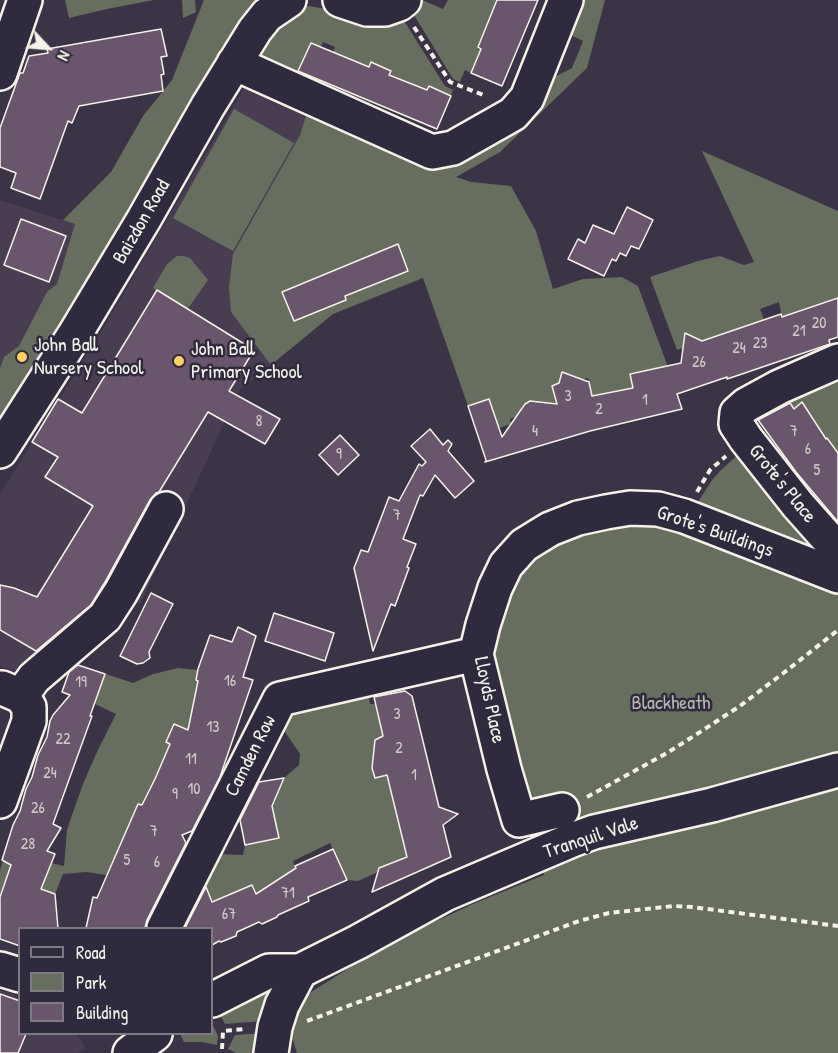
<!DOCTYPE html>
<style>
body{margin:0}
#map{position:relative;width:838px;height:1053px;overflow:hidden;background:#3b3346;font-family:"Patrick Hand",sans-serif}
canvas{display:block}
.legend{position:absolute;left:18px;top:927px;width:195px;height:108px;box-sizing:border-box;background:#2f2a3d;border:2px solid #7e7a81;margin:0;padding:8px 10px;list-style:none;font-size:18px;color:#f4f1e8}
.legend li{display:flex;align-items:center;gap:12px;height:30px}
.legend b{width:30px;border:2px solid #7e7a81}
.north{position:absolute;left:18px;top:18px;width:60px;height:60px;-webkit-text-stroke:4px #2f2a3d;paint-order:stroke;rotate:116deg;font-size:16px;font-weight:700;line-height:24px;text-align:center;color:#f4f1e8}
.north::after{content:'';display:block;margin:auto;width:21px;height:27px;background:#f4f1e8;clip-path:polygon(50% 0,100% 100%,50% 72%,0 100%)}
</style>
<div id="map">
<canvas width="838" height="1053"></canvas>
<ul class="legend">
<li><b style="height:8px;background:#2f2a3d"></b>Road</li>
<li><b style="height:16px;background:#676d5f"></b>Park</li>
<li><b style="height:16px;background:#69556c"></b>Building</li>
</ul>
<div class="north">N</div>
</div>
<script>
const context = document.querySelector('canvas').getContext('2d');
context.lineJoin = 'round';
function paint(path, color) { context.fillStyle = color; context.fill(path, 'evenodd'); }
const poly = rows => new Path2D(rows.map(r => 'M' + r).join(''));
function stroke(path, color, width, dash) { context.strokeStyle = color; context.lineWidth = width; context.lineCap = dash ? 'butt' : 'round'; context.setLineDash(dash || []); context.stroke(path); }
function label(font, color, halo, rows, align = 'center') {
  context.font = font + ' "Patrick Hand",sans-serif'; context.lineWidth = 5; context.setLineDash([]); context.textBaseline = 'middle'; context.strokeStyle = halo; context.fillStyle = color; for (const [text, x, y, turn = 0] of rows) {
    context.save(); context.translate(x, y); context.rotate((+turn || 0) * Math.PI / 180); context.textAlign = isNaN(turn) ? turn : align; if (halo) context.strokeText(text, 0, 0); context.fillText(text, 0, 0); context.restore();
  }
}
paint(poly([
 [244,88,390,153,434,171,471,182,511,186,536,231,333,314,239,391,140,604,127,599,23,674,0,666,0,494,101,332],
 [0,200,101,232,0,418],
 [0,990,19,997,20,1034,77,1034,85,1048,78,1053,0,1053]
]), '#493d51');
paint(poly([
 [65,0,154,0,107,9,69,18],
 [182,0,195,0,196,12,183,18],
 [204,0,266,0,83,299,5,414,0,418,0,368,4,357,19,346,47,292,57,284,75,224,63,220,111,172,143,116,172,80],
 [411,0,422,0,443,9,448,0,502,0,487,25,478,47,481,49,471,73,465,70,460,82,453,79,414,15,409,4],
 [575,0,605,0,587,68,500,152,456,177,471,182,511,186,536,231,553,289,583,279,622,277,638,286,672,378,657,382,653,369,630,373,633,388,592,396,588,378,576,381,559,383,552,386,558,408,530,401,524,404,521,409,520,415,510,419,511,424,499,428,489,400,468,406,423,278,333,314,271,365,231,312,229,286,233,254,300,135,306,116,244,88,250,78,430,157,539,85,572,68,583,41,562,31],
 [309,6,326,9,339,14,401,16,445,86,453,90,449,100,429,87,427,90,389,75,391,71,382,67,372,62,369,67,333,52,335,47,323,42,321,47,311,43,298,71,324,82,320,92,259,62,259,56,268,36,296,9],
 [234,109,294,143,233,251,173,218],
 [702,151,838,211,838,298,782,317,779,302,760,309,764,320,677,350,650,277,698,261,720,256,744,265,754,262],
 [177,256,184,256,190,258,208,280,187,310,184,307,153,288,167,264],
 [838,381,838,453,828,439,820,444,817,424,802,402,794,409,788,400],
 [741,452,821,555,744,524,698,502,712,480,721,470],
 [629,521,673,527,838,592,838,1053,297,1053,286,1018,294,1003,385,945,475,903,544,875,515,767,492,650,503,607,522,567,546,542],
 [178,668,198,670,196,680,207,683,188,730,174,725,166,742,170,744,179,775,160,767,155,779,158,812,138,804,128,828,147,836,142,847,123,839,107,875,86,872,63,874,55,894,45,890,38,909,0,897,0,870,3,861,20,866,51,863,64,866,67,830,73,812,83,784,96,754,116,714,95,704,101,686,100,672,133,683,153,674],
 [368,693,370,704,375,704,383,736,375,740,372,768,376,778,398,773,391,792,408,858,390,866,387,865,379,868,378,872,358,881,347,880,330,843,293,861,297,875,267,886,256,894,252,885,216,900,211,900,199,873,215,854,243,855,245,845,278,838,272,806,284,778,299,765,300,754,283,729,288,709],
 [271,985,274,993,264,1021,225,1024,218,1011],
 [212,1023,218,1036,217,1045,202,1042,184,1042,180,1034,212,1034],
 [263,1033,261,1053,236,1053,228,1049,235,1035]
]), '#676d5f');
const building = poly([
 [497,0,538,0,502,86,471,73,481,49,478,47,497,0],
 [161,29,167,56,161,57,164,74,161,75,163,91,79,106,72,123,68,121,40,199,11,188,16,173,0,167,0,128,20,73,23,73,29,56,48,53,47,49,161,29],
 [311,43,369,67,371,62,382,67,391,71,389,75,427,90,429,86,451,96,437,129,298,71,311,43],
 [627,207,653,220,639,249,631,246,626,256,620,253,616,261,612,259,604,276,568,259,578,239,585,243,593,225,614,234,627,207],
 [21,219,66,236,49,282,4,265,21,219],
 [398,244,408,271,345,296,346,300,294,321,282,292,398,244],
 [157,290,254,350,229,391,280,419,265,444,208,412,159,492,156,493,150,500,105,582,91,605,36,651,0,630,0,585,14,588,37,597,93,506,45,477,58,457,32,442,58,399,82,413,157,290],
 [838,298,838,337,829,340,830,344,736,376,727,379,727,377,677,394,682,409,590,431,485,462,486,460,468,406,489,399,502,437,525,404,530,401,557,404,552,386,559,383,562,372,589,382,592,396,633,388,630,374,681,363,685,333,702,341,781,314,782,317,838,298],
 [802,402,826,439,827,438,838,453,838,522,796,472,758,420,790,403,794,409,802,402],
 [430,429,443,445,448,440,452,444,448,451,474,481,455,498,435,475,423,496,420,495,403,539,416,544,407,567,409,568,395,606,391,604,373,651,354,568,361,550,368,552,389,497,399,501,419,464,422,466,426,462,411,446,430,429],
 [340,435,359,455,338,475,319,455,340,435],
 [151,593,173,604,149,652,150,658,143,663,137,664,120,656,151,593],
 [274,613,334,633,325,661,265,641,274,613],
 [238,627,256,636,243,677,253,680,220,777,192,831,182,835,186,843,147,920,145,928,86,928,93,897,97,898,138,804,142,805,155,779,170,744,166,742,174,724,188,730,198,681,196,680,198,669,210,635,232,642,238,627],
 [78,665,105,674,90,716,92,716,53,824,61,828,47,851,55,854,41,889,55,894,58,928,20,928,20,946,0,939,0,897,11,865,2,860,13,825,20,811,26,789,32,777,38,755,47,737,50,721,53,715,70,695,62,692,69,672,78,665],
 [405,691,412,696,439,807,458,814,443,825,451,857,372,892,379,868,407,857,387,775,375,778,372,768,375,740,383,736,374,697,405,691],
 [284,778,272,806,279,838,245,845,240,820,259,782,284,778],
 [333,849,347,880,308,897,309,901,278,915,277,917,262,924,259,922,237,932,236,936,221,942,219,941,212,945,212,928,185,928,206,887,212,902,252,885,256,894,296,868,295,866,333,849],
 [0,994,20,1001,20,1034,26,1034,18,1053,0,1053,0,994]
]);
paint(building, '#69556c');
stroke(building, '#f4f1e8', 1.5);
const minor = poly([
 [340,0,367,9,385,9,399,4,404,0],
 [234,63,432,152,453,148,513,114,527,98,566,0],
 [0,73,25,0],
 [838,361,779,387,746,405,737,413,736,424,746,439,798,505,838,550],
 [0,451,75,334,144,219,208,106,255,30,267,15,289,0],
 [21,696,34,678,105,617,121,592,166,509],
 [0,801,29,721,29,707,21,696,2,688],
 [562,810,519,820,504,769,476,654,483,625,495,588,506,565,524,545,550,529,578,518,606,512,630,508,658,509,684,516,838,576],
 [164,928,280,699,476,654],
 [0,969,20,975],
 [212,1000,269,971,300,971,358,942,445,894,572,840,594,832,712,805,838,770],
 [130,1053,155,1034],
 [271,1053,275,1027,282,1005,300,971]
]);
stroke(minor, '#f4f1e8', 38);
stroke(poly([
 [414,27,450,82,486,96],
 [697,492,710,470,726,456],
 [587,797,667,753,697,734,740,706,790,668,838,630],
 [307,1021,579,921,609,913,674,906,692,907,838,926],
 [222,1049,223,1031,246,1029]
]), '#f4f1e8', 4, [6, 4.5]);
stroke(minor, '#2f2a3d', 33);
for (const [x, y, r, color] of [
 [22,357,6,"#ffd166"],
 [179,361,6,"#ffd166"]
]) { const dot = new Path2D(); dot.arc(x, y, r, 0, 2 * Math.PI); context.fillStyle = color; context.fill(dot); stroke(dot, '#2f2a3d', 2); }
label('16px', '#d1cac9', null, [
 ["20",819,324],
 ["21",799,332],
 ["23",760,344],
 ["24",739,349],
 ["26",699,363],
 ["3",568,397],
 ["1",645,401],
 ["2",599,410],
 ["8",259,422],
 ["4",535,432],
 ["7",794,432],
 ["6",808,450],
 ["9",339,455],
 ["5",817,471],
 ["7",397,516],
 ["16",230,682],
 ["19",81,683],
 ["3",397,715],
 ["13",213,728],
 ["22",63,740],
 ["2",399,749],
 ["11",191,760],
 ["24",50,774],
 ["1",414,776],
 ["10",194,790],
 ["9",175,795],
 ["26",38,809],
 ["7",154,832],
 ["28",28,845],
 ["5",127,861],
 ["6",157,863],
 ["71",288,894],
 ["67",229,915]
]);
label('20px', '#f4f1e8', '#2f2a3d', [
 ["Baizdon Road",142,222,-60],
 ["Grote's Place",782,484,51],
 ["Grote's Buildings",715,532,19],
 ["Lloyds Place",489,700,78],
 ["Camden Row",251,756,-63],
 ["Tranquil Vale",591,838,-18]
]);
label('20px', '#f4f1e8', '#2f2a3d', [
 ["John Ball",34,346],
 ["Nursery School",34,369],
 ["John Ball",191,350],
 ["Primary School",191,373]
], 'left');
label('20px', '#b5b6aa', '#2f2a3d', [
 ["Blackheath",671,704]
]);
</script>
